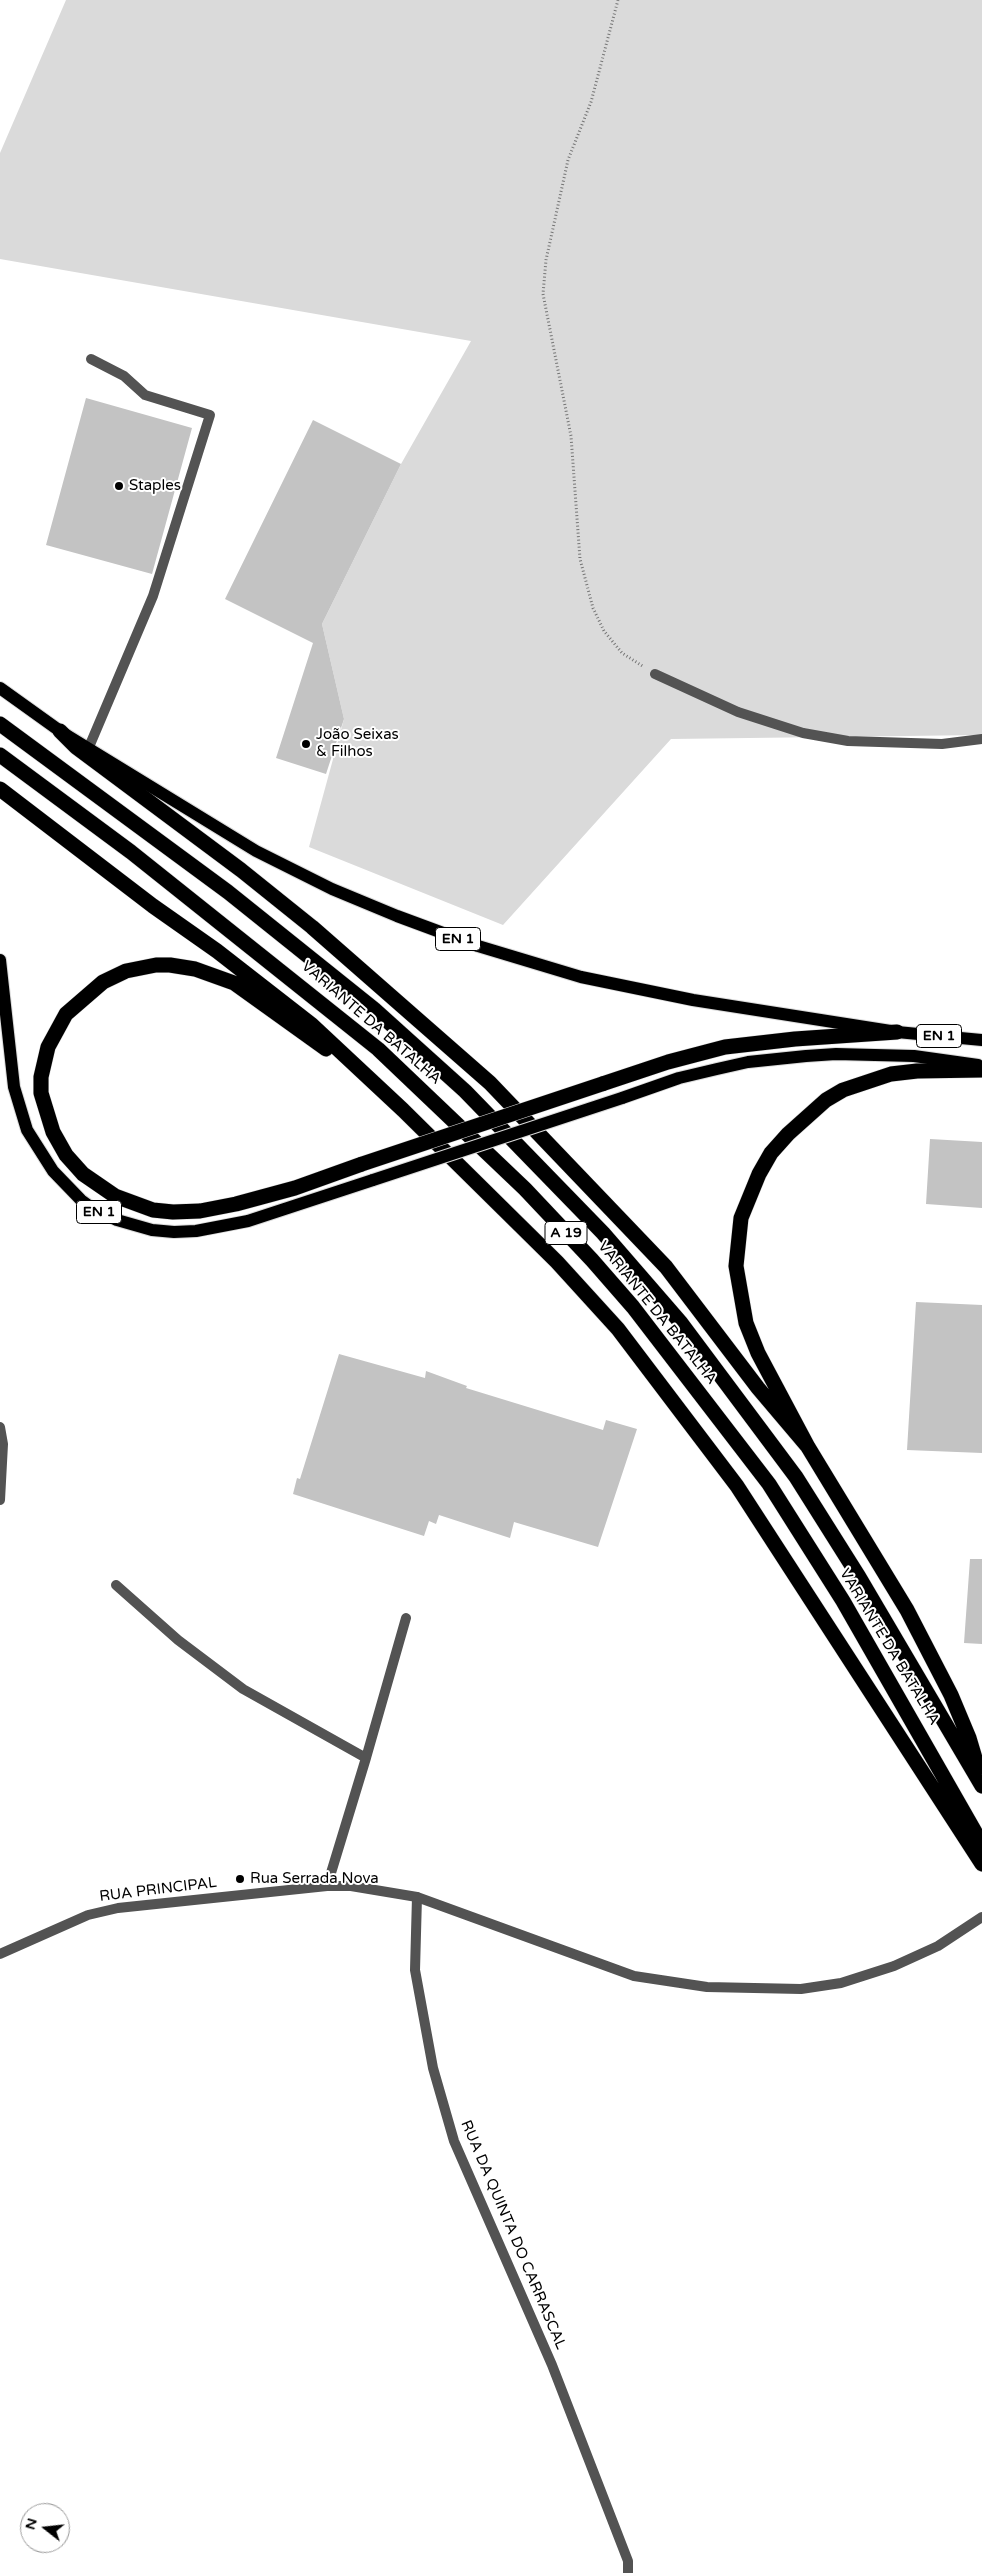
<!DOCTYPE html>
<meta charset="utf-8">
<style>
body{margin:0}
#map{position:relative;width:982px;height:2573px;overflow:hidden;background:#fff;font-family:"Varela Round",sans-serif}
canvas{display:block}
.north{position:absolute;left:20px;top:2503px;width:50px;height:50px;box-sizing:border-box;background:#fff;border:1px solid #999;border-radius:50%;rotate:286deg;font-size:14px;font-weight:700;line-height:20px;text-align:center;color:#000}
.north::after{content:'';display:block;margin:auto;width:18px;height:22px;background:#000;clip-path:polygon(50% 0,100% 100%,50% 72%,0 100%)}
</style>
<div id="map">
<canvas width="982" height="2573"></canvas>
<div class="north">N</div>
</div>
<script>
const context = document.querySelector('canvas').getContext('2d');
context.lineJoin = 'round';
function paint(path, color) { context.fillStyle = color; context.fill(path, 'evenodd'); }
const poly = rows => new Path2D(rows.map(r => 'M' + r).join(''));
function stroke(path, color, width, dash) { context.strokeStyle = color; context.lineWidth = width; context.lineCap = dash ? 'butt' : 'round'; context.setLineDash(dash || []); context.stroke(path); }
function label(font, color, halo, rows, align = 'center') {
  context.font = font + ' "Varela Round",sans-serif'; context.lineWidth = 4; context.setLineDash([]); context.textBaseline = 'middle'; context.strokeStyle = halo; context.fillStyle = color; for (const [text, x, y, turn = 0] of rows) {
    context.save(); context.translate(x, y); context.rotate((+turn || 0) * Math.PI / 180); context.textAlign = isNaN(turn) ? turn : align; if (halo) context.strokeText(text, 0, 0); context.fillText(text, 0, 0); context.restore();
  }
}
paint(poly([
 [66,0,982,0,982,735,671,739,503,925,309,847,344,719,322,624,401,464,471,341,0,259,0,153]
]), '#dadada');
paint(poly([
 [86,398,192,428,152,574,46,545],
 [313,420,401,464,322,624,344,719,326,774,276,758,313,643,225,599],
 [930,1139,982,1142,982,1208,926,1204],
 [916,1302,982,1305,982,1453,907,1450],
 [339,1354,425,1378,426,1371,467,1386,466,1388,603,1430,606,1420,637,1429,598,1547,514,1522,510,1538,439,1515,436,1524,429,1521,424,1536,293,1494,297,1478,300,1479],
 [970,1559,982,1559,982,1644,964,1643]
]), '#c3c3c3');
const primary = poly([
 [0,688,60,731,256,851,332,889,397,916,478,946,581,977,693,1000,897,1032,982,1040],
 [0,960,14,1087,27,1130,53,1171,81,1200,92,1208,117,1220,152,1230,174,1232,196,1231,248,1221,373,1180],
 [622,1098,679,1078,717,1069,748,1062,806,1056,836,1054,914,1056,978,1065]
]);
const motorway = poly([
 [0,724,228,892,374,1009,465,1091,603,1233,681,1323,796,1477,859,1577,982,1786],
 [60,731,76,747,241,870,312,927,490,1083,666,1267,758,1388,808,1447],
 [0,755,131,852,378,1049,525,1189,592,1260,633,1307,769,1484,843,1601,982,1844],
 [0,789,153,906,217,951,312,1025,403,1110,557,1262,618,1329,737,1486,982,1864],
 [326,1049,234,983,195,969,170,965,156,965,126,971,103,982,66,1014,48,1047,41,1077,41,1093,53,1132,66,1155,83,1174,115,1196,153,1210,173,1212,200,1211,236,1204,295,1188,362,1164],
 [602,1084,668,1062,725,1047,795,1039,897,1032],
 [978,1768,969,1738,951,1695,907,1610,808,1447,758,1353,746,1323,736,1266,741,1218,759,1174,771,1153,788,1134,826,1100,843,1090,891,1074,917,1071,982,1070]
]);
stroke(primary, '#dbdbdb', 14);
stroke(motorway, '#dbdbdb', 16);
stroke(poly([
 [618,0,591,102,568,160,546,260,543,294,571,436,580,559,593,608,604,631,622,653,644,667]
]), '#757575', 3, [1, 2.5]);
stroke(poly([
 [89,747,153,596,210,415,145,395,124,376,91,359]
]), '#535353', 10);
stroke(poly([
 [655,674,738,712,803,733,848,741,942,744,982,739],
 [116,1585,178,1640,243,1689,366,1758,327,1886],
 [366,1758,406,1618],
 [417,1897,415,1970,433,2068,454,2141,552,2365,628,2561,628,2573]
]), '#535353', 10);
stroke(poly([
 [0,1427,3,1444,0,1500],
 [0,1954,88,1915,118,1908,327,1886,351,1886,417,1897,634,1976,707,1987,801,1989,841,1983,894,1966,938,1946,982,1917]
]), '#535353', 10);
stroke(primary, '#000', 12);
stroke(motorway, '#000', 15);
const primaryBridge = poly([
 [373,1180,622,1098]
]);
const motorwayBridge = poly([
 [362,1164,602,1084]
]);
stroke(primaryBridge, '#dbdbdb', 14, []);
stroke(motorwayBridge, '#dbdbdb', 16, []);
stroke(primaryBridge, '#000', 12);
stroke(motorwayBridge, '#000', 15);
for (const [x, y, r, color] of [
 [119,486,5,"#000"],
 [306,744,5,"#000"],
 [240,1879,5,"#000"]
]) { const dot = new Path2D(); dot.arc(x, y, r, 0, 2 * Math.PI); context.fillStyle = color; context.fill(dot); stroke(dot, '#fff', 2); }
for (const [x, y, w] of [
 [458,939,45],
 [939,1036,45],
 [99,1212,45],
 [566,1233,42]
]) { const box = new Path2D(); box.roundRect(x - w / 2, y - 11.5, w, 23, 4); context.fillStyle = '#fff'; context.fill(box); stroke(box, '#000', 1); }
label('bold 14px', '#000', null, [
 ["EN 1",458,939],
 ["EN 1",939,1036],
 ["EN 1",99,1212],
 ["A 19",566,1233]
]);
label('15px', '#000', '#fff', [
 ["Staples",129,486],
 ["João Seixas",316,735],
 ["& Filhos",316,752],
 ["Rua Serrada Nova",250,1879]
], 'left');
label('15px', '#000', '#fff', [
 ["VARIANTE DA BATALHA",371,1023,41],
 ["VARIANTE DA BATALHA",657,1313,51],
 ["VARIANTE DA BATALHA",889,1647,59],
 ["RUA PRINCIPAL",158,1890,-7],
 ["RUA DA QUINTA DO CARRASCAL",513,2235,67]
]);
</script>
